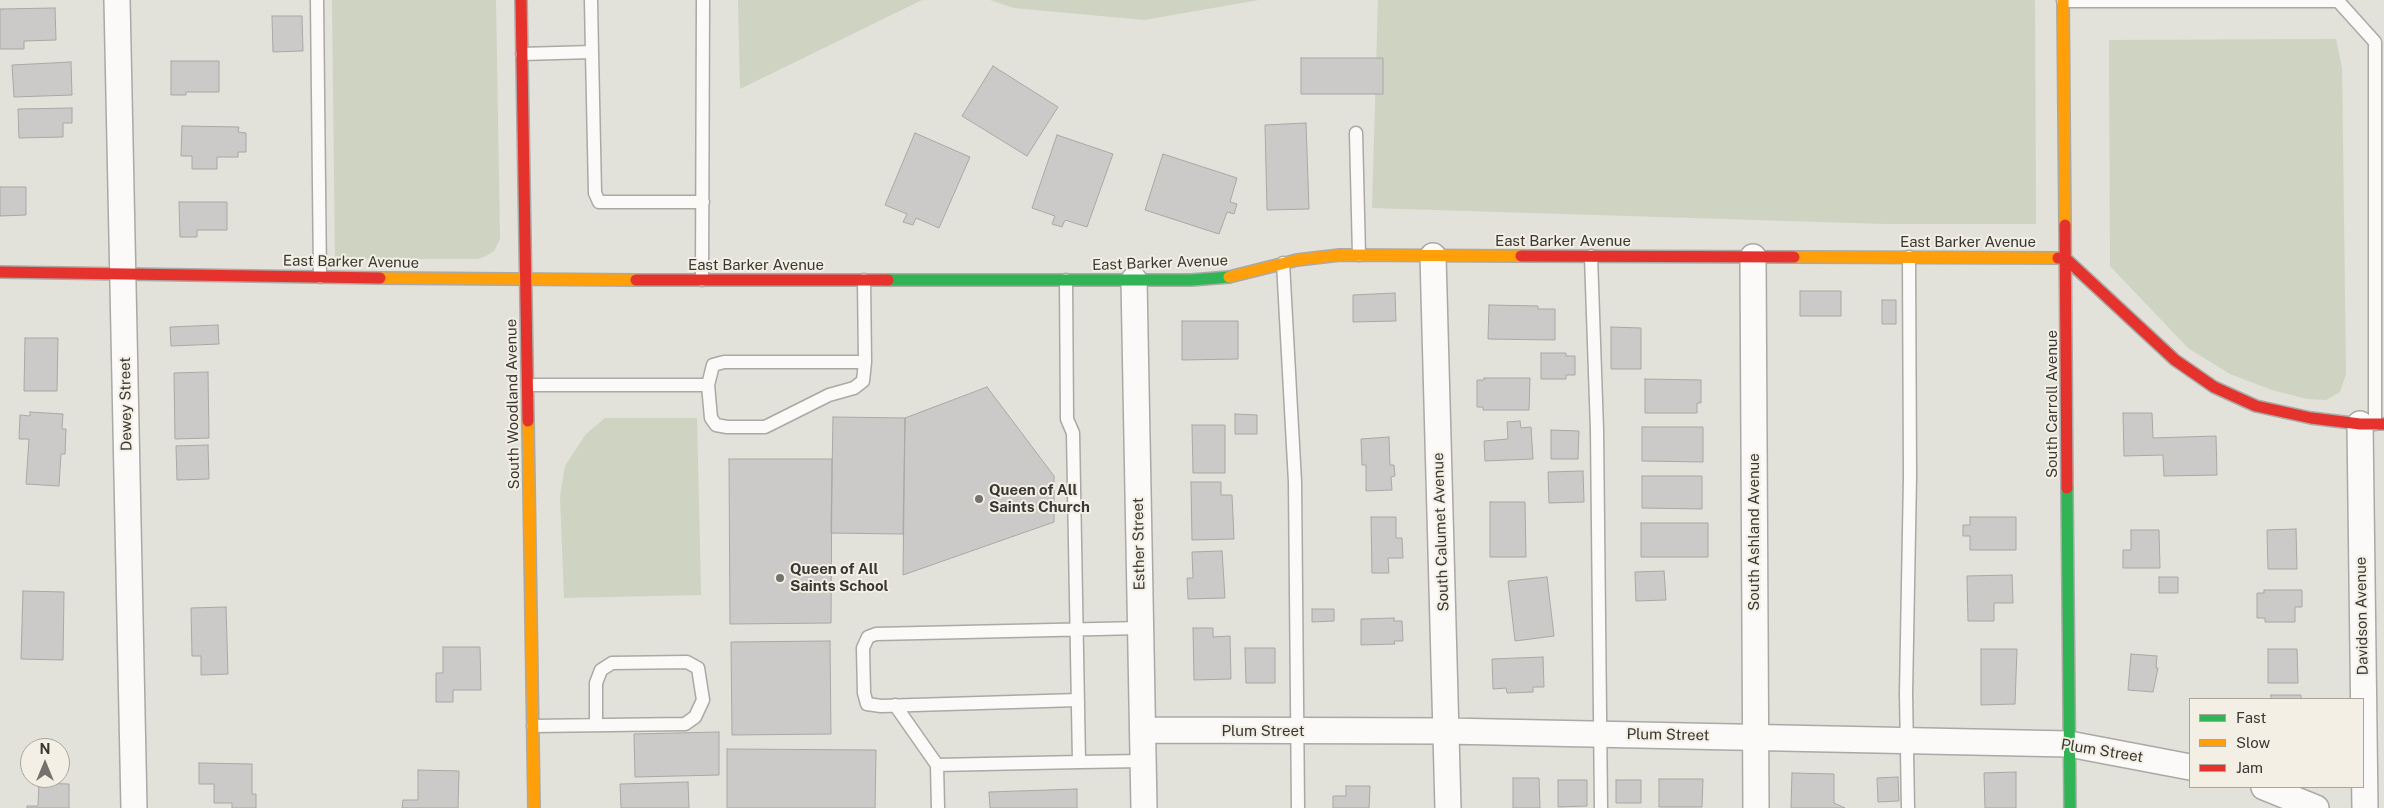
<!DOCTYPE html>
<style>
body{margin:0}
#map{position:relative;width:2384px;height:808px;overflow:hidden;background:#e2e1da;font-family:"Public Sans",sans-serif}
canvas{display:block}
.legend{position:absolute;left:2189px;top:698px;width:175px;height:90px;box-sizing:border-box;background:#f3efe4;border:1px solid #a9a59d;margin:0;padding:6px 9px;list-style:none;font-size:15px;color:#393733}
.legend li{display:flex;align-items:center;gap:10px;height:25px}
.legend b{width:25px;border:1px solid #a9a59d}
.north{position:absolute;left:20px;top:738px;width:50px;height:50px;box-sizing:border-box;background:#f3efe4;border:1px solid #a9a59d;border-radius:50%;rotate:0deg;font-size:14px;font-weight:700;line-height:20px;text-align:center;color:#393733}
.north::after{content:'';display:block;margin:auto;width:18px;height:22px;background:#74726d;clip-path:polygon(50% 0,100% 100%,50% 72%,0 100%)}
</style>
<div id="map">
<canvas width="2384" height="808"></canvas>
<ul class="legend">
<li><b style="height:6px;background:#30b455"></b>Fast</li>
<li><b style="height:6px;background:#ff9f0a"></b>Slow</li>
<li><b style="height:6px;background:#e5322d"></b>Jam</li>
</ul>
<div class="north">N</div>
</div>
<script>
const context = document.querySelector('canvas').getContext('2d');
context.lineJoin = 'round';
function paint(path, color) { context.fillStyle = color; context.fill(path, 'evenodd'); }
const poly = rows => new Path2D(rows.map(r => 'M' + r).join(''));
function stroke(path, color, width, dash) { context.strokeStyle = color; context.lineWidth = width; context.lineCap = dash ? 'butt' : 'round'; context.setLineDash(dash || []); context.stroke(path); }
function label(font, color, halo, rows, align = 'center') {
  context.font = font + ' "Public Sans",sans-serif'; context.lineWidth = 4; context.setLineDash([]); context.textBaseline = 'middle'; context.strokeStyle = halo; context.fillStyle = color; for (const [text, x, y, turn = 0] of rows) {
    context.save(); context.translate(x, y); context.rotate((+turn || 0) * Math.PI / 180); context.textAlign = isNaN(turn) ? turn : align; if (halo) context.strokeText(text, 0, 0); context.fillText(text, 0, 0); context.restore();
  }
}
paint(poly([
 [332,0,496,0,500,239,494,251,486,256,478,259,335,259],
 [738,0,922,0,740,89],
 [990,0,1259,0,1144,20,1014,8],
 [1378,0,2035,0,2036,224,1885,224,1372,208],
 [2336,39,2342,68,2346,374,2340,392,2326,400,2307,399,2272,390,2230,374,2188,348,2110,266,2109,40],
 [605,418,697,418,701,595,564,598,560,496,565,466,586,434]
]), '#ced3c2');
const building = poly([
 [55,8,56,40,24,41,24,49,0,49,0,9,55,8],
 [272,16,302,16,303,51,273,52,272,16],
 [1301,58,1383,58,1383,94,1301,94,1301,58],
 [171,61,219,61,219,92,186,92,186,95,171,95,171,61],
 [71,62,72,95,14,97,12,65,71,62],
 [993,66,1058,107,1027,156,962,116,993,66],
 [72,108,72,123,63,123,63,137,19,138,18,109,72,108],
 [1306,123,1309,209,1267,210,1265,125,1306,123],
 [182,126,239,127,238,132,246,133,246,152,238,152,238,157,217,157,217,169,192,169,192,156,181,156,182,126],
 [915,133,970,157,939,228,916,218,913,225,903,222,907,214,885,205,915,133],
 [1057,135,1113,154,1087,227,1065,220,1062,227,1052,224,1055,216,1032,208,1057,135],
 [1163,154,1237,178,1230,202,1237,204,1234,214,1227,212,1219,234,1145,210,1163,154],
 [0,187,26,187,26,215,0,216,0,187],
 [179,202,227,202,227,230,197,230,197,237,180,237,179,202],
 [1800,291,1841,291,1841,316,1800,316,1800,291],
 [1395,293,1396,321,1353,322,1353,295,1395,293],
 [1882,300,1896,300,1896,324,1882,324,1882,300],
 [1489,305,1538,306,1538,309,1555,309,1555,340,1488,339,1489,305],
 [1182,321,1238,321,1238,359,1182,360,1182,321],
 [218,325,219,344,171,346,170,327,218,325],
 [1611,327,1641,328,1641,369,1611,369,1611,327],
 [25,338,58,338,57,391,24,391,25,338],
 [1541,353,1566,353,1566,356,1575,356,1575,375,1566,375,1566,379,1541,379,1541,353],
 [208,372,209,438,175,439,174,373,208,372],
 [1484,378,1530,378,1529,410,1483,410,1483,407,1477,407,1477,380,1484,380,1484,378],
 [1645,379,1701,380,1701,403,1697,403,1697,413,1645,413,1645,379],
 [987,387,1054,476,1054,522,903,575,905,418,987,387],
 [30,412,63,414,62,429,66,429,65,454,61,454,59,486,26,484,29,439,19,439,20,415,30,416,30,412],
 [2123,413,2152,413,2153,438,2216,436,2217,475,2164,476,2163,455,2124,456,2123,413],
 [1235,414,1257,415,1257,434,1235,434,1235,414],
 [833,417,905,418,903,534,831,533,833,417],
 [1520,421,1521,428,1531,427,1533,459,1485,461,1484,441,1508,439,1507,422,1520,421],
 [1192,425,1225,425,1225,473,1193,473,1192,425],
 [1642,427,1703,427,1703,462,1642,461,1642,427],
 [1551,430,1579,431,1578,459,1551,459,1551,430],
 [1389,437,1390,465,1394,465,1395,476,1391,477,1392,490,1366,491,1366,465,1362,465,1361,439,1389,437],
 [208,445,209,479,177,480,176,446,208,445],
 [729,459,832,459,831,623,730,624,729,459],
 [1583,471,1584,502,1549,503,1548,472,1583,471],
 [1642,476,1702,476,1702,509,1642,508,1642,476],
 [1191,482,1221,482,1221,495,1232,495,1234,539,1192,540,1191,482],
 [1490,502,1525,502,1526,557,1490,557,1490,502],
 [1371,517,1396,517,1396,538,1402,538,1403,558,1388,558,1389,573,1372,573,1371,517],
 [1970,517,2016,517,2016,550,1970,550,1970,536,1963,536,1963,525,1970,525,1970,517],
 [1641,523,1708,523,1708,557,1641,557,1641,523],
 [2296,529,2297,569,2268,569,2267,530,2296,529],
 [2131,530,2159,530,2160,568,2123,568,2123,550,2131,550,2131,530],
 [1222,551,1225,598,1188,599,1187,578,1193,578,1192,552,1222,551],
 [1664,571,1666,600,1636,601,1635,572,1664,571],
 [2012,575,2013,603,1994,603,1994,621,1968,621,1967,576,2012,575],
 [1547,577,1554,636,1515,641,1508,581,1547,577],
 [2159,577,2178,577,2178,593,2159,593,2159,577],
 [2264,590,2302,590,2302,607,2295,607,2295,622,2265,622,2265,618,2257,618,2257,593,2264,593,2264,590],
 [23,591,64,592,63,660,21,659,23,591],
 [226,607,228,674,201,675,201,656,192,656,191,608,226,607],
 [1312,609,1334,609,1334,621,1312,622,1312,609],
 [1394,618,1394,621,1402,621,1403,641,1394,641,1395,644,1361,645,1361,619,1394,618],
 [1193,628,1213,628,1213,637,1230,636,1231,679,1194,680,1193,628],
 [830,641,831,734,732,735,731,642,830,641],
 [443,647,480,647,481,690,453,690,453,702,436,702,436,673,443,673,443,647],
 [1245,648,1275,648,1275,683,1246,683,1245,648],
 [1981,649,2017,649,2015,704,1981,705,1981,649],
 [2268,649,2297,649,2298,683,2268,683,2268,649],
 [2131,654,2157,656,2156,668,2158,668,2153,692,2128,690,2131,654],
 [1543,657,1544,687,1533,687,1533,692,1507,693,1506,688,1493,689,1492,659,1543,657],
 [2271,695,2301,695,2301,699,2271,699,2271,695],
 [719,732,719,775,635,777,634,734,719,732],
 [727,749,876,750,875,808,727,808,727,749],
 [199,763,252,764,252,794,256,794,256,808,232,808,232,803,214,803,214,784,199,784,199,763],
 [418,770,459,771,458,808,402,808,403,800,418,800,418,770],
 [2016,772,2016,808,1985,808,1984,773,2016,772],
 [1792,773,1834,774,1834,803,1845,808,1791,808,1792,773],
 [1898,777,1899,801,1878,802,1877,778,1898,777],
 [1513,778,1539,778,1540,808,1513,808,1513,778],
 [1659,779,1703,779,1702,807,1659,807,1659,779],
 [1558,780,1587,780,1587,806,1558,807,1558,780],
 [1616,780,1641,780,1641,803,1616,803,1616,780],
 [688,782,689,808,621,808,620,784,688,782],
 [39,783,69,784,69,808,27,808,27,806,38,806,39,783],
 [1346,786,1370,786,1369,808,1333,808,1333,796,1346,796,1346,786],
 [1077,789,1077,808,990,808,989,792,1077,789]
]);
paint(building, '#cccac8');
stroke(building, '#aaa8a5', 1);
const lane = poly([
 [317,0,320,277],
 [2063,1,2338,1,2375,42,2375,424],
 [592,52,595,193,599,202,703,202],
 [522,54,592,52,591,0],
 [1356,133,1359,255],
 [1591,256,1597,430,1601,808],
 [1283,263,1295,482,1298,808],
 [702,280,703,0],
 [864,280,865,362,863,381,854,388,829,395,765,427,727,427,716,425,711,418,708,385,713,365,724,362,865,362],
 [1066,280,1067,419,1073,433,1079,762,1143,761],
 [528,385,708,385],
 [1078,700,881,706,867,704,864,693,863,648,868,637,876,634,1141,628],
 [895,705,937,765,938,808],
 [533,726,685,724,695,717,703,700,698,668,687,662,612,663,601,670,596,683,596,724],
 [937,765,1079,762],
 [1908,808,1906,694,1910,476,1909,257]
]);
const street = poly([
 [117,0,134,808],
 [1433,256,1448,808],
 [1753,257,1756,808],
 [1134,280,1144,808],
 [2360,424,2365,808],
 [1143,730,1447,731,2069,744,2190,767],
 [2264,787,2316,808]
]);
const fast = poly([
 [888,280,1191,280,1229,277],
 [2067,488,2070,808]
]);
const slow = poly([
 [2063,0,2065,225],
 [1794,257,2058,258],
 [1229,277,1297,260,1340,255,1521,256],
 [380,278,636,280],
 [528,421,534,808]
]);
const jam = poly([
 [521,0,528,421],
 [2065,225,2067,488],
 [1521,256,1794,257],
 [2058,258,2065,258,2175,360,2214,387,2256,406,2311,418,2360,424,2384,424],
 [0,272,380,278],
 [636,280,888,280]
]);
stroke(lane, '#aaa9a5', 15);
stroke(street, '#aaa9a5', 28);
stroke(fast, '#aaa9a5', 14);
stroke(slow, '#aaa9a5', 14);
stroke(jam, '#aaa9a5', 14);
stroke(lane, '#fbfaf9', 12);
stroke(street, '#fbfaf9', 25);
stroke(fast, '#30b455', 11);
stroke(slow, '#ff9f0a', 11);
stroke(jam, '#e5322d', 11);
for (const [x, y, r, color] of [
 [979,499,5,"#74726d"],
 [780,578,5,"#74726d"]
]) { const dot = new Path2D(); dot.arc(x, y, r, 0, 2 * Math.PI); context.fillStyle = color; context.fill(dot); stroke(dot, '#f3efe4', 2); }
label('15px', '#393733', '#f3efe4', [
 ["East Barker Avenue",1563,241],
 ["East Barker Avenue",1968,242],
 ["East Barker Avenue",351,262,1],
 ["East Barker Avenue",1160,263,-2],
 ["East Barker Avenue",756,265],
 ["Dewey Street",126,404,-91],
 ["South Woodland Avenue",513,404,-91],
 ["South Carroll Avenue",2052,404,-90],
 ["South Calumet Avenue",1441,532,-92],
 ["South Ashland Avenue",1754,532,-90],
 ["Esther Street",1139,544,-91],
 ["Davidson Avenue",2362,616,-91],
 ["Plum Street",1263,731],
 ["Plum Street",1668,735,1],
 ["Plum Street",2102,751,9]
]);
label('bold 15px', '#393733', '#f3efe4', [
 ["Queen of All",989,490],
 ["Saints Church",989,507],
 ["Queen of All",790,569],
 ["Saints School",790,586]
], 'left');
</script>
